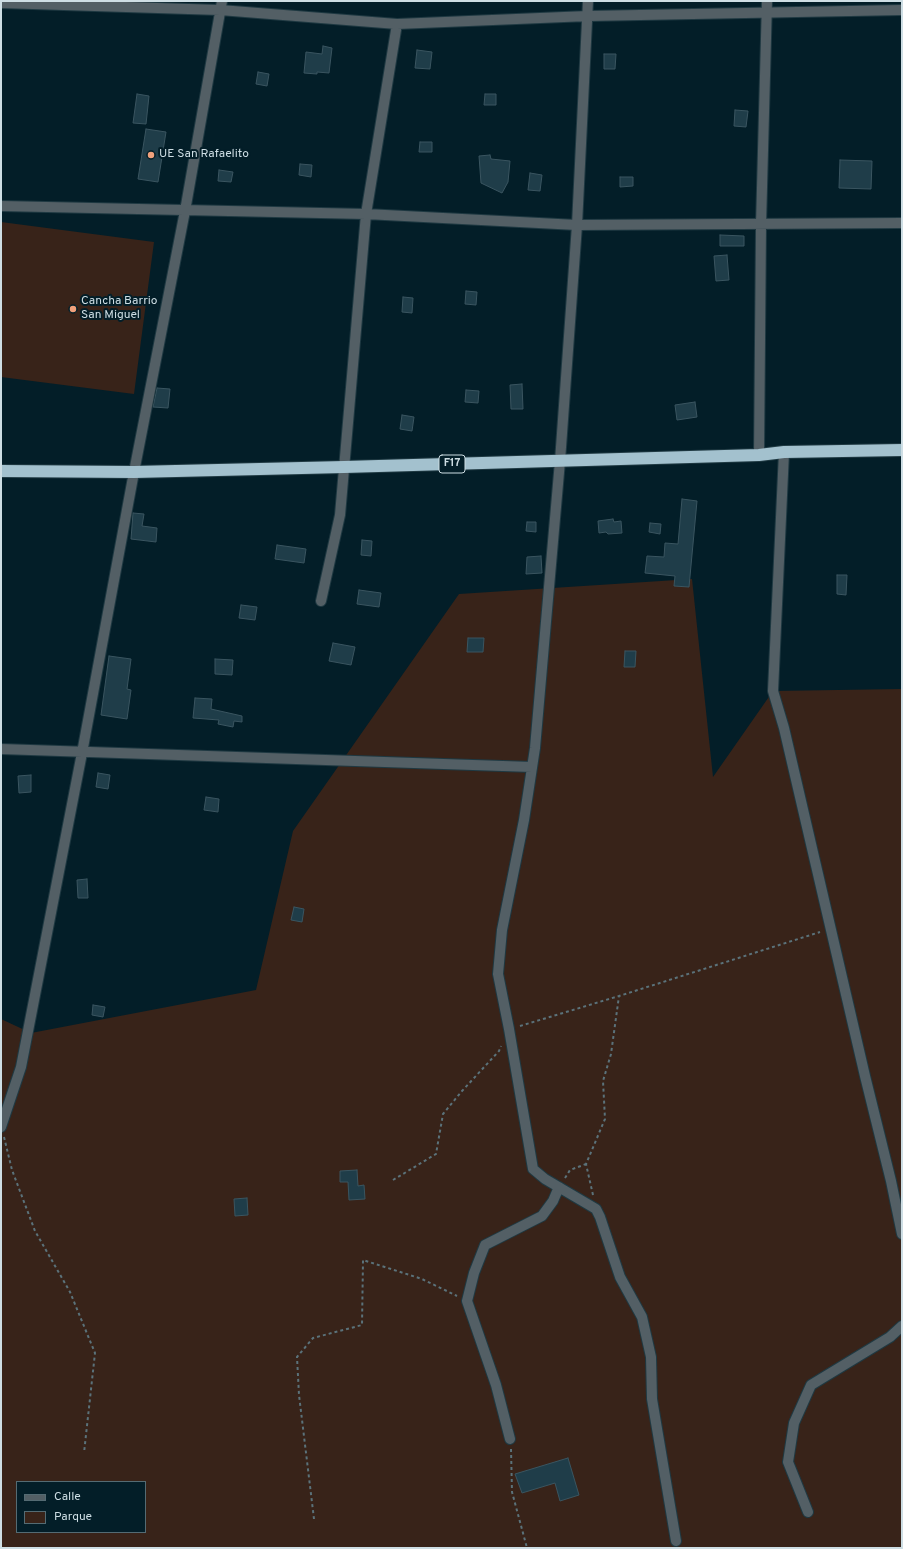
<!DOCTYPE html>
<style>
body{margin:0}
#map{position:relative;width:903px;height:1549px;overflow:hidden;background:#031e28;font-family:Overpass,sans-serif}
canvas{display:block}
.frame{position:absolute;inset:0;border:2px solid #cedee4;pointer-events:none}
.legend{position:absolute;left:16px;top:1481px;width:130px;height:52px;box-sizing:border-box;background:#031e28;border:1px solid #546b73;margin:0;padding:5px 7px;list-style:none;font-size:12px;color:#cedee4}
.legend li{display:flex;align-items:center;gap:8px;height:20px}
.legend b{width:20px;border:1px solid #546b73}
</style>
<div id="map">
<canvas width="903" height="1549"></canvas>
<div class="frame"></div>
<ul class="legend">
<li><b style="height:5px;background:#535f65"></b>Calle</li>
<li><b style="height:11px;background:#382319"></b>Parque</li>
</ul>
</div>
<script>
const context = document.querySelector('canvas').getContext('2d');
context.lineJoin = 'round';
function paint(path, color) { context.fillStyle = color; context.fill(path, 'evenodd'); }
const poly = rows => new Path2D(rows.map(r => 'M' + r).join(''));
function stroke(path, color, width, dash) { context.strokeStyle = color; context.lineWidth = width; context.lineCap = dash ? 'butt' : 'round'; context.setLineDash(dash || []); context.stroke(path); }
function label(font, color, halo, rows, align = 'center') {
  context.font = font + ' Overpass,sans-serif'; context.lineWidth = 4; context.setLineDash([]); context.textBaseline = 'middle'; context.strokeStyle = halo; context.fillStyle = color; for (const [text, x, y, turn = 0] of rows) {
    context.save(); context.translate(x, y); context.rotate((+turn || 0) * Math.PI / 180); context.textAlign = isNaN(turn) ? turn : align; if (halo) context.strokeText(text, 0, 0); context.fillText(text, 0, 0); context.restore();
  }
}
paint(poly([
 [1,222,154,242,134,394,1,377],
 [692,579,713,777,773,691,902,689,902,1548,1,1548,1,1019,31,1033,256,990,293,831,459,594],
 [17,1482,145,1482,145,1532,17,1532]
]), '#382319');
const building = poly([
 [323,46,332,48,329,73,317,72,317,74,304,73,306,52,322,54,323,46],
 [417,50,432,52,430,69,415,68,417,50],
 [604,54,616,54,615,69,604,69,604,54],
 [258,72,269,74,267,86,256,84,258,72],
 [137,94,149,96,146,124,133,123,137,94],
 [485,94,496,94,496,105,484,105,485,94],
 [735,110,748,111,746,127,734,126,735,110],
 [146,129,166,132,158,182,138,179,146,129],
 [420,142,432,142,432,152,419,152,420,142],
 [490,155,491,159,510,161,508,182,502,193,481,183,479,156,490,155],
 [840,160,872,161,871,189,839,188,840,160],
 [300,164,312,165,311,177,299,175,300,164],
 [219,170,233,172,231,182,218,181,219,170],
 [530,173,542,175,540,191,528,190,530,173],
 [620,177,633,177,633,186,620,187,620,177],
 [720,235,744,236,744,246,720,246,720,235],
 [727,255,729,280,716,281,714,256,727,255],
 [466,291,477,292,476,305,465,304,466,291],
 [403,297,413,298,412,313,402,312,403,297],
 [522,384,523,409,511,409,510,385,522,384],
 [157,388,170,389,168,408,153,407,157,388],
 [466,390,479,391,478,403,465,402,466,390],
 [695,402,697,417,677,420,675,405,695,402],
 [402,415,414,417,412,431,400,429,402,415],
 [682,499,697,501,689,587,674,586,675,576,645,573,647,556,664,557,665,543,678,544,682,499],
 [133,513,144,514,142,526,157,528,156,542,131,539,133,513],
 [613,519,614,522,621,521,622,533,608,534,606,532,599,533,598,521,613,519],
 [527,522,536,522,536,532,526,531,527,522],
 [650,523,661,524,660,534,649,532,650,523],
 [362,540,372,541,371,556,361,555,362,540],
 [277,545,306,549,304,563,275,559,277,545],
 [541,556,542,573,526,574,527,557,541,556],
 [837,575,847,575,846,595,837,594,837,575],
 [359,590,381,593,379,607,357,604,359,590],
 [241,605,257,607,255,620,239,618,241,605],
 [468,638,484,638,483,652,467,652,468,638],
 [333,643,355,647,351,665,329,661,333,643],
 [625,651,636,651,635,667,624,667,625,651],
 [109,656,131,659,127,689,131,690,127,719,101,715,109,656],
 [215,659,233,660,232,675,215,674,215,659],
 [195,698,212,699,211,709,242,716,242,722,234,721,233,727,218,724,219,720,193,718,195,698],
 [98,773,110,775,108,789,96,787,98,773],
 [31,775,31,792,19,793,18,776,31,775],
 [206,797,219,799,218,812,204,810,206,797],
 [87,879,88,898,78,898,77,880,87,879],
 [294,907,304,909,302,922,291,920,294,907],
 [93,1005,105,1007,103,1017,92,1015,93,1005],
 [357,1170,358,1186,364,1185,365,1199,349,1200,348,1182,340,1182,340,1171,357,1170],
 [247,1198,248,1215,235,1216,234,1199,247,1198],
 [568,1458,579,1495,560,1501,555,1483,522,1493,515,1474,568,1458]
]);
paint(building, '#1f3d49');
stroke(building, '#3a5560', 1);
const street = poly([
 [588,1,577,225,560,461,535,748,524,820,502,930,498,974,509,1029,533,1169,545,1179,596,1209,600,1217,620,1277,642,1317,651,1357,652,1399,676,1541],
 [1,3,220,10,397,24,588,16,902,10],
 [1,206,366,214,577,225,902,223],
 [784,452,773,691,784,728,865,1076,891,1181,902,1234],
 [759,455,761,225,767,1],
 [321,601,340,515,366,214,397,24],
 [1,749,532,767],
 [1,1127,21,1067,82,753,134,472,185,211,222,1],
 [510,1439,496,1385,467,1301,474,1273,485,1245,542,1216,553,1201,559,1187],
 [808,1512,788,1462,794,1423,811,1385,890,1337,902,1326]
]);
const highway = poly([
 [1,471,134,472,344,467,759,455,784,452,902,450]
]);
stroke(street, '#1f3942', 12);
stroke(highway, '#1f3942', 14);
stroke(poly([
 [520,1026,619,996],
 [4,1137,12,1170,35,1231,70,1292,95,1353,84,1453],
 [565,1178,570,1170,586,1164],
 [393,1180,436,1154,443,1114,462,1091,499,1051,501,1046],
 [593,1195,586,1164,605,1119,603,1081,611,1054,619,996,820,932],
 [511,1449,512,1492,527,1548],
 [314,1519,299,1395,297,1357,313,1338,362,1325,363,1260,422,1279,457,1296]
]), '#5b727a', 2, [3, 3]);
stroke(street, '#535f65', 10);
stroke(highway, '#a3c1ce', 12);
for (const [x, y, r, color] of [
 [151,155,4,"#f1a17c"],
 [73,309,4,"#f1a17c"]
]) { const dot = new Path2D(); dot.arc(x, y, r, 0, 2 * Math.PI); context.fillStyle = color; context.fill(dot); stroke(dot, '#031e28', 1.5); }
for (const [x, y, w] of [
 [452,464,26]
]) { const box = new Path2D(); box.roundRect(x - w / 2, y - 9, w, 18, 3); context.fillStyle = '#031e28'; context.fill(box); stroke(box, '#cedee4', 1); }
label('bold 11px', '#cedee4', null, [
 ["F17",452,464]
]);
label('12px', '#cedee4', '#031e28', [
 ["UE San Rafaelito",159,155],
 ["Cancha Barrio",81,302],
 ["San Miguel",81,316]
], 'left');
</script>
